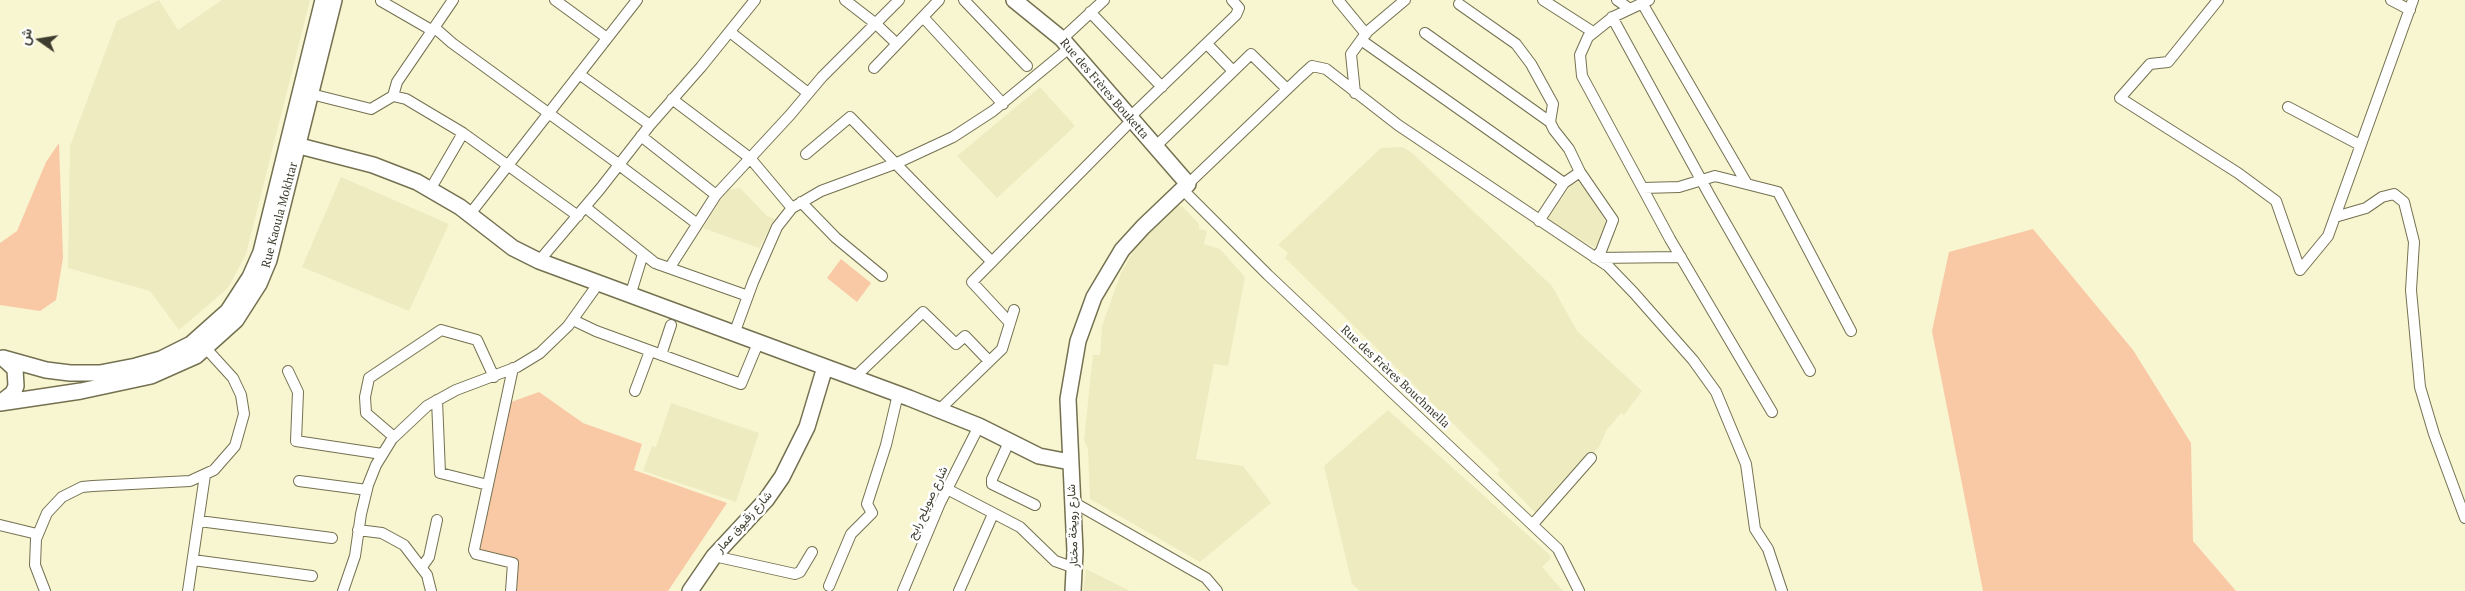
<!DOCTYPE html>
<meta charset="utf-8">
<style>
body{margin:0}
#map{position:relative;width:2465px;height:591px;overflow:hidden;background:#f8f5d1;font-family:"PT Serif",Vazirmatn,serif}
canvas{display:block}
.north{position:absolute;left:15px;top:15px;width:50px;height:50px;-webkit-text-stroke:4px #fff;paint-order:stroke;rotate:283deg;font-size:14px;font-weight:700;line-height:20px;text-align:center;color:#3d3c2e}
.north::after{content:'';display:block;margin:auto;width:18px;height:22px;background:#3d3c2e;clip-path:polygon(50% 0,100% 100%,50% 72%,0 100%)}
</style>
<div id="map">
<canvas width="2465" height="591"></canvas>
<div class="north">ش</div>
</div>
<script>
const context = document.querySelector('canvas').getContext('2d');
context.lineJoin = 'round';
function paint(path, color) { context.fillStyle = color; context.fill(path, 'evenodd'); }
const poly = rows => new Path2D(rows.map(r => 'M' + r).join(''));
function stroke(path, color, width, dash) { context.strokeStyle = color; context.lineWidth = width; context.lineCap = dash ? 'butt' : 'round'; context.setLineDash(dash || []); context.stroke(path); }
function label(font, color, halo, rows, align = 'center') {
  context.font = font + ' "PT Serif",Vazirmatn,serif'; context.lineWidth = 5; context.setLineDash([]); context.textBaseline = 'middle'; context.strokeStyle = halo; context.fillStyle = color; for (const [text, x, y, turn = 0] of rows) {
    context.save(); context.translate(x, y); context.rotate((+turn || 0) * Math.PI / 180); context.textAlign = isNaN(turn) ? turn : align; if (halo) context.strokeText(text, 0, 0); context.fillText(text, 0, 0); context.restore();
  }
}
paint(poly([
 [159,0,178,30,222,0,310,0,246,254,228,288,179,330,150,291,68,268,70,146,117,21],
 [1040,87,1075,126,997,198,957,156],
 [1402,147,1411,152,1552,286,1577,331,1642,391,1624,415,1621,413,1606,431,1599,447,1536,513,1497,474,1500,470,1285,258,1288,253,1278,245,1381,148],
 [341,177,449,224,409,311,302,267],
 [1582,182,1607,224,1596,248,1546,221,1572,184],
 [740,188,767,216,775,219,759,248,703,228,727,190],
 [1182,206,1199,224,1199,229,1207,231,1204,244,1220,249,1245,277,1228,366,1214,364,1196,459,1243,466,1271,503,1200,562,1090,499,1088,449,1084,440,1093,355,1100,355,1102,326,1121,273,1139,241,1173,207],
 [671,403,759,433,736,502,643,471,652,446,656,447],
 [1388,410,1549,554,1551,558,1542,567,1563,591,1360,591,1352,584,1324,466],
 [1086,569,1130,591,1083,591]
]), '#efebc0');
paint(poly([
 [59,143,63,258,56,300,40,311,0,305,0,243,17,231,46,162],
 [2033,229,2133,350,2191,443,2193,541,2236,591,1983,591,1932,331,1949,252],
 [841,259,871,283,857,302,827,278],
 [539,392,583,423,642,444,634,470,727,503,668,591,513,591,519,561,479,553,511,402]
]), '#f9c9a6');
const minor = poly([
 [555,0,607,38],
 [845,0,876,24,897,44],
 [964,0,1027,66],
 [1338,0,1366,34],
 [1543,0,1593,32],
 [1617,0,1630,9],
 [1649,0,1613,17,1588,37,1580,55,1582,76,1670,239,1772,412],
 [2218,0,2168,62,2150,64,2120,98,2238,173,2276,201,2300,270],
 [2391,0,2410,10],
 [381,1,433,31],
 [1642,3,1747,184],
 [1459,4,1516,44,1531,64,1553,104,1550,122,1554,130,1569,149,1580,172,1613,220,1601,251,1595,258],
 [1090,12,1162,87],
 [923,17,1003,104],
 [1612,17,1710,196,1810,371],
 [435,28,452,43,620,165],
 [730,32,808,93],
 [1425,33,1550,122],
 [1062,39,1104,0],
 [1361,40,1564,183],
 [1207,44,1233,71],
 [874,68,939,0],
 [579,74,650,125],
 [1355,93,1351,54,1367,32,1405,0],
 [311,94,371,109,393,96,397,82,453,0],
 [393,96,406,99,463,133,578,216],
 [672,99,750,158,792,208],
 [2288,107,2360,145],
 [1130,117,1236,15,1239,8,1232,0],
 [641,136,716,195],
 [1155,147,1251,54,1287,89],
 [806,154,850,117,992,262],
 [619,165,696,223],
 [1188,184,1301,76,1312,66,1326,69,1398,125,1608,266,1634,293,1693,360,1716,392,1746,464,1755,529,1768,549,1782,591],
 [431,188,463,133],
 [1643,188,1679,187,1715,176,1778,192,1851,331],
 [1182,189,1268,275,1558,549,1579,591],
 [801,202,836,238,882,276],
 [585,207,655,263,748,296],
 [470,214,637,0],
 [2335,217,2366,208,2382,197,2394,194,2404,202,2414,242,2411,290,2420,387,2434,434,2465,518],
 [1539,221,1564,183,1580,172],
 [1595,258,1681,257],
 [539,261,600,189,650,125,701,67,755,0],
 [670,267,716,195,790,115,822,77,899,0],
 [2300,270,2328,236,2413,0],
 [630,296,643,254],
 [573,320,596,331,741,384,758,343],
 [1010,323,972,282,1132,120],
 [734,334,753,282,777,227,792,208,821,191,897,163,953,137,993,111,1068,49],
 [661,355,671,325],
 [288,371,298,392,296,441,382,454],
 [854,378,923,312,956,344,965,336,989,361],
 [635,391,650,351],
 [437,400,440,473,488,485],
 [938,411,1002,349,1014,310],
 [394,437,366,413,365,397,369,378,441,330,477,340,494,377],
 [1009,442,992,479,992,484,1035,505],
 [299,481,367,490],
 [947,489,1020,527,1055,561,1075,568],
 [1073,502,1206,578,1217,591],
 [199,521,332,538],
 [1533,524,1591,458],
 [0,525,37,534],
 [358,530,382,533,404,545,427,575,431,591],
 [714,556,795,574,800,572,812,552],
 [193,560,312,576],
 [422,567,429,557,437,520],
 [829,586,851,534,872,513,867,504,886,445,898,394],
 [45,591,35,565,36,539,47,513,62,497,82,487,93,486,190,481,214,470,235,446,244,414,241,395,233,378,202,344],
 [188,591,205,475],
 [343,591,355,556,361,514,368,485,376,465,392,439,427,406,456,390,517,367,540,353,568,326,598,284],
 [511,591,513,563,476,554,474,550,513,368],
 [903,591,940,503,979,426],
 [959,591,993,514]
]);
const secondary = poly([
 [1014,0,1062,39,1188,184,1143,227,1122,250,1094,297,1078,341,1068,399,1075,551,1073,591],
 [288,143,373,165,417,182,460,207,513,248,539,261,909,398,979,426,1039,456,1070,462],
 [3,358,46,370,70,373,100,373,136,366,161,359,191,344,228,311,250,277,261,252,323,0],
 [0,403,81,391,151,376,196,356,236,320,259,284,269,260,334,0],
 [0,403,13,393,16,386,15,369,4,359],
 [690,591,714,556,766,500,782,477,807,427,825,367]
]);
stroke(minor, '#747151', 12);
stroke(secondary, '#747151', 18);
stroke(minor, '#fff', 10);
stroke(secondary, '#fff', 15);
label('12px', '#3d3c2e', '#fff', [
 ["Rue des Frères Bouketta",1104,89,49],
 ["Rue Kaoula Mokhtar",280,215,-75],
 ["Rue des Frères Bouchmella",1395,377,43],
 ["شارع صويلح رابح",928,503,-65],
 ["شارع زقيوق عمار",744,522,-48],
 ["شارع رويخة مختار",1073,526,-92]
]);
</script>
